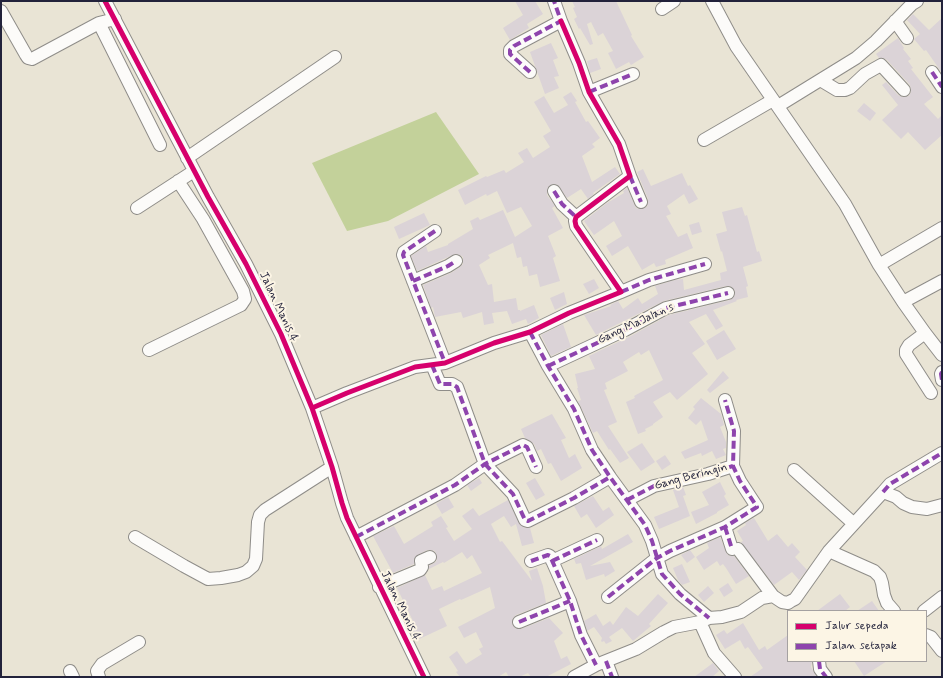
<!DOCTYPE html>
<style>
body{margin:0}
#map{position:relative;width:943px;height:678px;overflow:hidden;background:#e9e4d5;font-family:Mynerve,sans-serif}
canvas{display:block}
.frame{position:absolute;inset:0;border:2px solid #22223b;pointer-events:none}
.legend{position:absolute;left:787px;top:610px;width:140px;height:52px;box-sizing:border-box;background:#fcf5e5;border:1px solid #a5a1a1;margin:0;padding:5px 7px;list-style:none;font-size:12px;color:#22223b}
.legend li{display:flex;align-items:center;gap:8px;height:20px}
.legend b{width:20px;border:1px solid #a5a1a1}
</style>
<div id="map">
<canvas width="943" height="678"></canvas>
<div class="frame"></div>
<ul class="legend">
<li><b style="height:5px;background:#d6006c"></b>Jalur sepeda</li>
<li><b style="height:5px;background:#8e44ad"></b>Jalan setapak</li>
</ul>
</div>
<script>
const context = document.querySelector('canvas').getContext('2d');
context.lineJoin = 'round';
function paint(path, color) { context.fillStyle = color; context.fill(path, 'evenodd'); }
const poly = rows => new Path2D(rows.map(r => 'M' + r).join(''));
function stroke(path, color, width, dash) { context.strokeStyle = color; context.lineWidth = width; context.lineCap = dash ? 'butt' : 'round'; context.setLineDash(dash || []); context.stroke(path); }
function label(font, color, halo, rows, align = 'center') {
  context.font = font + ' Mynerve,sans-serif'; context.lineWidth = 4; context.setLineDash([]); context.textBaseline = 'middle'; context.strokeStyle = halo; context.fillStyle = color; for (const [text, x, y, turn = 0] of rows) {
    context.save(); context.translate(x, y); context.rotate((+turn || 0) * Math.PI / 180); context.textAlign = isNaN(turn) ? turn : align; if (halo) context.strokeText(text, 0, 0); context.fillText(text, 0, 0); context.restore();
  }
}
paint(poly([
 [436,112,479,174,388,221,347,231,312,163]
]), '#c3d19a');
paint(poly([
 [515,1,535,1,543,14,527,24,529,28,510,40,503,28,523,15],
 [572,1,616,1,632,35,631,36,644,57,631,65,629,62,616,69,608,53,613,51,603,33,598,36,591,22,587,24,593,44,590,45,580,28,579,29,574,19,577,17,573,8,575,7],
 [913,14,929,30,942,18,942,73,926,50,924,51,914,39,920,34,907,20],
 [898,38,904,48,903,49,911,59,908,61,913,68,911,69,933,97,924,104,938,119,942,115,942,135,925,150,908,132,901,139,882,120,898,105,882,85,886,82,898,95,902,97,909,96,911,92,910,85,887,60,883,58,879,58,876,54],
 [551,43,558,58,553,60,559,76,554,77,559,88,545,94,530,52],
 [597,58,601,69,590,73,587,61],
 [571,92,577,101,575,102,586,122,588,121,600,138,592,144,595,147,582,156,592,182,615,167,620,174,593,193,594,194,588,199,581,189,567,198,558,185,553,184,548,187,547,191,547,195,555,206,552,208,563,228,548,236,556,256,553,258,560,281,540,287,537,274,529,276,527,266,523,267,521,257,517,258,513,243,488,255,490,258,479,265,488,285,492,284,494,302,516,298,518,310,520,310,520,311,534,305,539,318,528,324,526,319,512,324,507,311,492,313,494,323,484,325,482,312,463,318,461,312,435,317,433,307,431,308,423,285,451,273,460,267,463,264,463,257,460,255,455,254,417,271,411,256,426,246,428,252,448,245,448,244,473,229,470,221,478,217,480,220,503,210,515,237,532,226,521,207,507,213,497,191,487,196,486,194,465,205,458,190,486,176,487,177,504,170,506,173,524,162,518,153,527,148,533,158,550,147,543,136,551,131,534,102,544,96,554,113,568,105,563,97],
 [864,103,876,113,870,121,857,111],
 [643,169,651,186,682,173,688,186,690,185,698,199,689,204,684,194,667,206,671,214,666,216,678,237,687,233,693,248,665,260,666,264,656,267,654,263,642,270,628,246,612,256,606,246,622,236,614,221,594,235,584,221,607,203,624,193,623,191,627,188,636,208,640,209,647,207,648,203,648,199,637,172],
 [742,207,745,216,747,215,757,252,759,251,762,261,743,267,748,286,746,287,748,297,736,300,737,301,713,310,723,326,716,330,706,314,689,322,705,344,692,353,708,374,677,400,670,392,653,402,663,417,653,424,653,425,645,429,646,431,638,434,626,402,635,398,634,396,663,380,649,350,641,355,639,352,623,362,628,371,605,383,607,389,604,390,617,422,608,426,629,458,620,463,610,449,609,450,597,431,593,433,578,401,581,400,577,388,578,388,575,374,595,369,589,356,599,351,629,337,669,315,730,300,735,295,735,291,730,286,726,286,664,301,596,335,584,315,611,306,610,305,618,301,623,309,638,298,642,304,658,294,655,286,675,280,683,279,684,290,721,280,720,273,727,271,722,251,721,252,716,234,727,231,722,212],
 [424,213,430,225,399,239,394,227],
 [699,222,702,232,692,235,689,225],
 [594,279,599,288,589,294,583,284],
 [564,292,567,304,555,310,550,298],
 [563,324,571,347,551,356,541,335],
 [724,330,736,349,717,360,706,341],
 [723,371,729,378,710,393,707,390],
 [701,398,721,414,724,425,720,427,726,442,726,448,723,449,726,455,716,459,712,451,702,456,701,453,685,459,681,452,708,440,701,420,696,425,688,418,695,409,693,407],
 [552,414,566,438,561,440,569,458,575,454,582,468,561,481,551,463,548,464,541,449,537,451,534,444,525,438,521,429],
 [642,443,655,462,641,471,627,452],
 [665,455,671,464,662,470,656,461],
 [479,478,482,483,471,491,467,485],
 [535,478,545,495,536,500,526,483],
 [720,482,726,494,724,496,729,505,717,512,717,513,696,524,691,512,709,505,702,492],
 [683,487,686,495,683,496,690,516,659,529,654,517,679,507,673,490],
 [593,496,603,511,609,507,614,515,596,528,587,514,581,518,574,506],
 [448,497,454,507,442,514,436,504],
 [508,500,520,525,526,528,530,528,534,543,522,546,516,524,511,527,504,516,491,524,500,542,502,541,532,581,529,571,537,568,543,586,546,603,516,615,513,618,512,624,515,628,521,629,549,618,563,633,554,641,561,659,567,656,571,664,546,677,531,677,528,673,519,677,509,677,506,672,498,677,460,677,456,672,458,671,449,657,457,651,466,664,482,654,479,649,483,647,476,632,464,638,458,627,495,608,490,587,461,600,460,599,439,609,447,626,415,641,406,624,413,621,397,588,425,575,432,590,442,586,444,591,482,573,472,555,467,559,462,552,444,563,443,562,429,569,429,566,436,562,437,557,435,551,431,550,427,550,416,556,414,559,414,564,393,573,373,536,394,526,404,544,433,526,431,522,441,516,448,527,446,528,454,541,472,529,462,516,473,508,479,516],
 [754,518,768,541,777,534,788,547,792,543,800,552,795,557,807,570,799,580,792,572,774,585,741,542,743,541,737,531,746,525,745,523],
 [628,534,633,542,590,566,610,562,615,571,605,577,604,574,586,580,581,563,576,564,574,559,601,546,602,549],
 [720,537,727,554,730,556,734,556,749,576,736,584,726,568,728,567,726,568,723,564,720,566,717,561,704,570,696,557,709,548,707,543],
 [690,550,695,557,687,563,681,555],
 [682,564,690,582,682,585,678,580,673,568],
 [728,583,733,591,724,597,719,589],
 [708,586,714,593,704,602,698,595],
 [658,594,668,603,649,624,651,626,633,641,622,628,609,637,612,641,606,644,604,641,602,642,601,641,602,638,594,627,587,631,584,621,596,614,603,626,610,621,613,625,626,607,638,616],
 [840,594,850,607,845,611,817,611],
 [872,601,879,611,857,611],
 [743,623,759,650,765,646,767,650,788,635,788,661,812,661,811,667,817,677,750,677,763,668,748,647,745,649,740,640,725,649,716,635,724,630,727,634],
 [854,661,887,661,864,676],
 [713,663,719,671,712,677,694,677]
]), '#dbd3d7');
const minor = poly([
 [105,1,208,197,246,264,281,334,312,408,332,467,342,503,347,518,424,677],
 [712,1,736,46,845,204,879,265,903,302,925,333,942,355],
 [662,9,674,1],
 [1,11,26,55,28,58,32,59,99,23,115,19],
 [895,21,907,38],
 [99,23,160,145],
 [530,72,510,54,510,50,514,46,561,21,554,1],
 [932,72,942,87],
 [822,81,837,90,845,90,850,88,865,74,881,65,904,90],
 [589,92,633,74],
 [778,106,856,58,876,41,912,4,917,1],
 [704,140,773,100],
 [187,158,335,57],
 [630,176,641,202],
 [554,191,562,204,576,217],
 [137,208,194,171],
 [435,231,404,252,403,255,445,363],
 [879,265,942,228],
 [413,281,448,266,456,261],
 [621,292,649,280,705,264],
 [903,302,942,281],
 [530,332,548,366,574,409,592,450,610,477,645,525,652,541,662,574,680,594,709,618],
 [925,333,909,345,906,350,906,354,931,393],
 [149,350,241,305,245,299,243,291,203,219,178,181],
 [432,365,440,384,452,384,457,387,485,464,513,494,525,520,528,521,574,498,610,477],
 [548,366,625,330,666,308,728,293],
 [942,372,941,374,942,380],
 [312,408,347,393,415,367,445,363,494,343,530,332,569,313,621,292,576,226,575,221,576,217,630,176,619,144,589,92,579,63,561,21],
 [794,470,853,523],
 [883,492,890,484,942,453],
 [627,500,654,486,708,474,733,466],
 [725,527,732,549],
 [135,537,184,566,208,579,221,578,238,575,246,572,253,566,256,559,258,522,260,515,265,510,332,467],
 [356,537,455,485,485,464,523,445,527,447,536,467],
 [738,549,773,596],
 [829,551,874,571,880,577,882,583,884,595,887,603,894,611],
 [531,561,548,555,550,556,570,601,581,635,596,665],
 [552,561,597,540],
 [379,587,420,570,422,567,421,561,430,557],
 [608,597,657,558,670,551,725,527,757,507,740,481,733,466,734,431,725,400],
 [924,611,942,597],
 [519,622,570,601],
 [700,622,714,653,735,677],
 [926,635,931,637,942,651],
 [606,661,612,677],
 [819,661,820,669,826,677],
 [70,671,73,677],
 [99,677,97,671,102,664,139,642],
 [574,677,596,665,636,649,664,632,674,627,700,622,709,618,722,617,741,612,762,598,773,596,782,602,788,603,791,601,795,599,829,551,883,492,896,497,903,503,912,507,927,509,942,505]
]);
stroke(minor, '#8f8d89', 14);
stroke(minor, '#fcfbf9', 12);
stroke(poly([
 [530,72,510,54,510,50,514,46,561,21,554,1],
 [932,72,942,87],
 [589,92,633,74],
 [630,176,641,202],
 [554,191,562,204,576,217],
 [435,231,404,252,403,255,445,363],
 [413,281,448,266,456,261],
 [621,292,649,280,705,264],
 [530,332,548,366,574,409,592,450,610,477,645,525,652,541,662,574,680,594,709,618],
 [432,365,440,384,452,384,457,387,485,464,513,494,525,520,528,521,574,498,610,477],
 [548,366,625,330,666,308,728,293],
 [942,372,941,374,942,380],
 [883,492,890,484,942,453],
 [627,500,654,486,708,474,733,466],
 [725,527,732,549],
 [356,537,455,485,485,464,523,445,527,447,536,467],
 [531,561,548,555,550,556,570,601,581,635,596,665],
 [552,561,597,540],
 [608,597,657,558,670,551,725,527,757,507,740,481,733,466,734,431,725,400],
 [519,622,570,601],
 [606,661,612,677],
 [819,661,820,669,826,677]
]), '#8e44ad', 4, [8, 4]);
stroke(poly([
 [105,1,208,197,246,264,281,334,312,408,332,467,342,503,347,518,424,677],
 [312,408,347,393,415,367,445,363,494,343,530,332,569,313,621,292,576,226,575,221,576,217,630,176,619,144,589,92,579,63,561,21]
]), '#d6006c', 5);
label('12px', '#22223b', '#fcf5e5', [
 ["Jalan Manis 4",278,307,65],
 ["Gang MaJalan s",636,324,-25],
 ["Gang Beringin",691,477,-15],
 ["Jalan Manis 4",400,606,64]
]);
</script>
